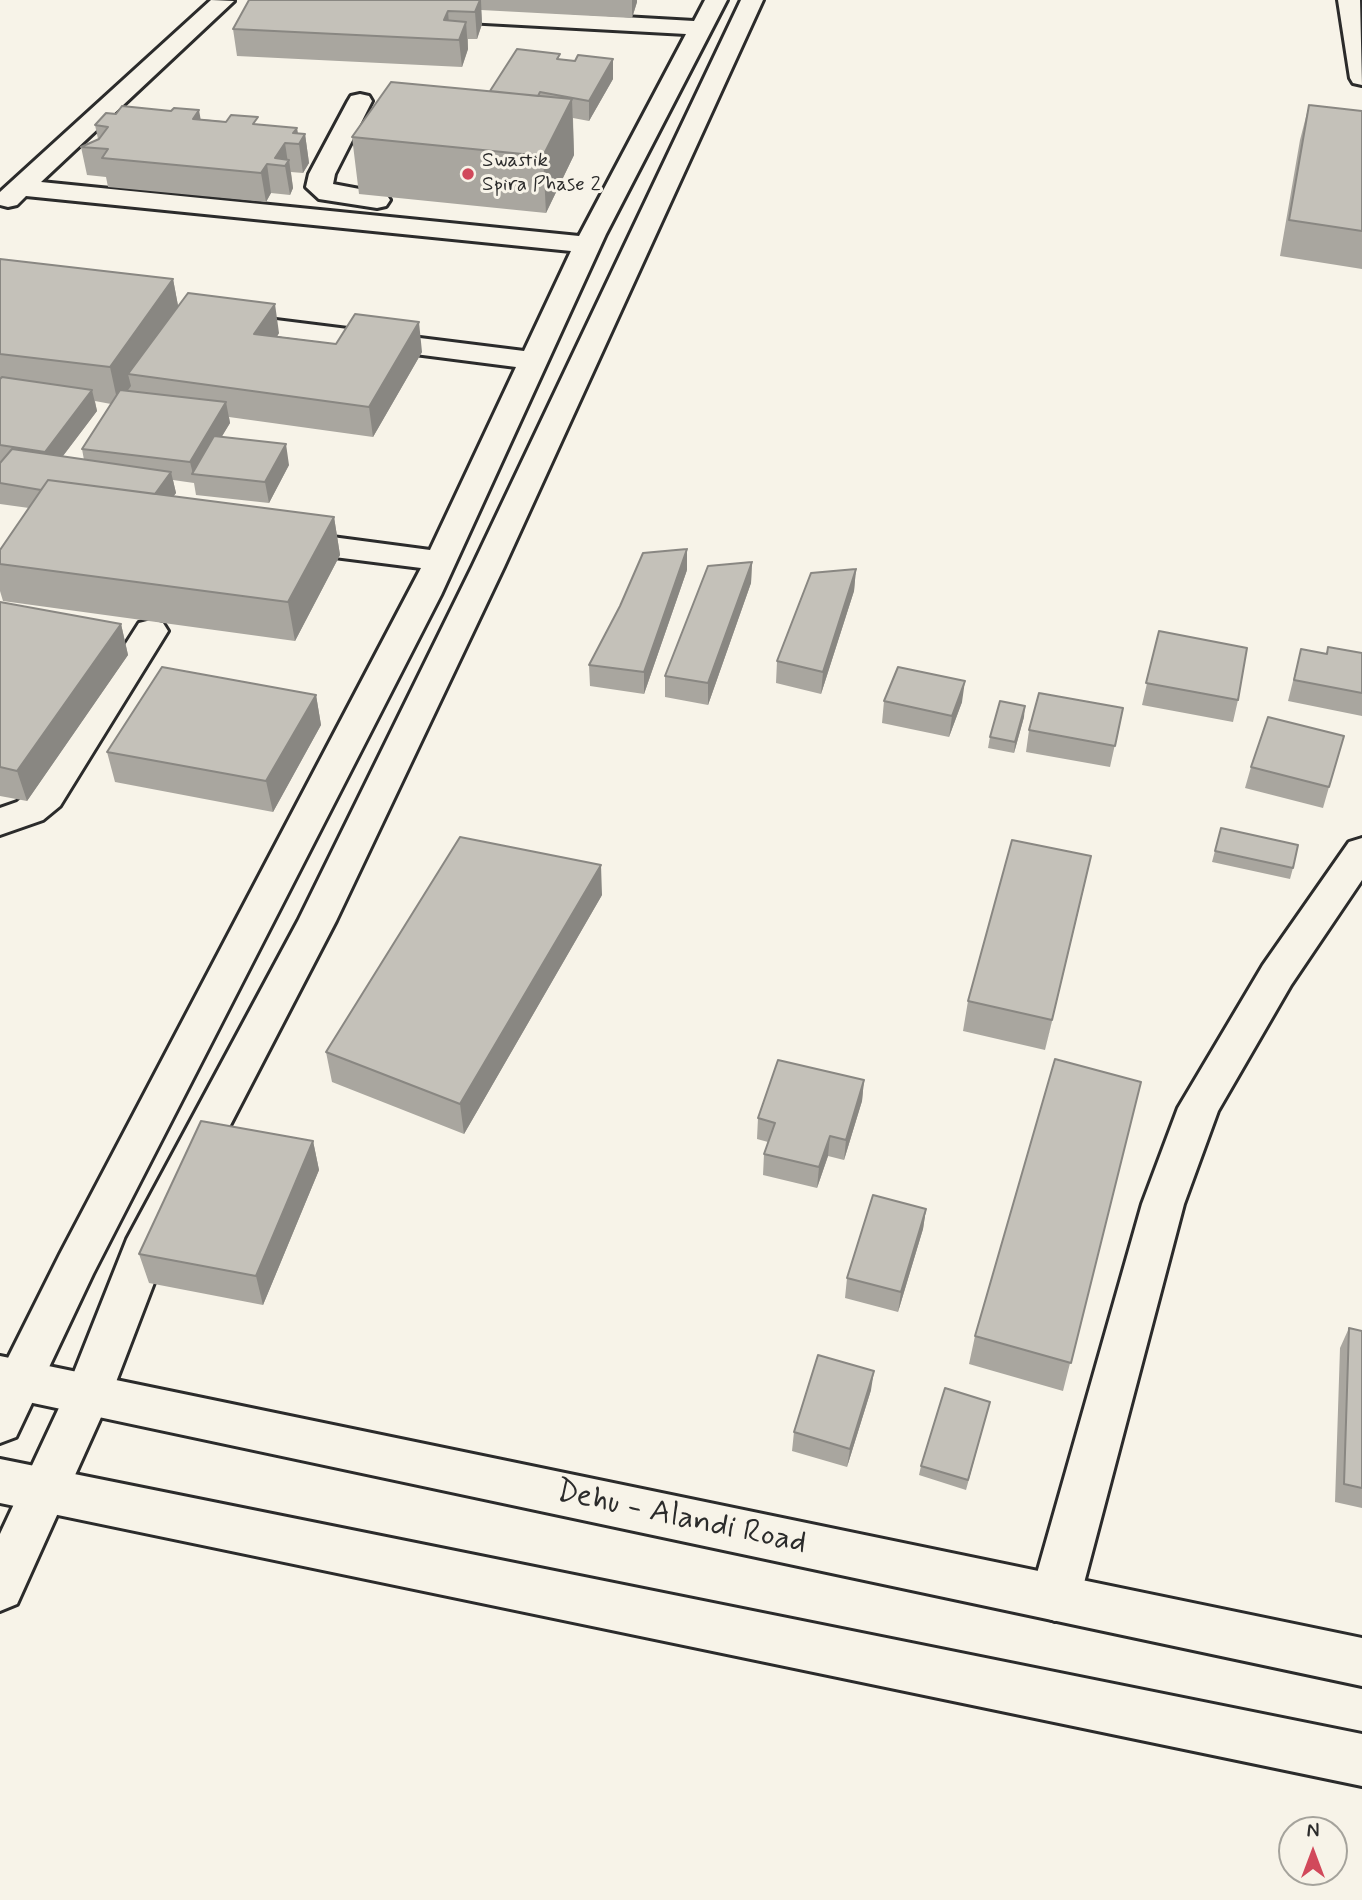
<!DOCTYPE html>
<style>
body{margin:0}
#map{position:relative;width:1362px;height:1900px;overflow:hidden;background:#f7f3e8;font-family:Mynerve,sans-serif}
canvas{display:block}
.north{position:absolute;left:1278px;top:1816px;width:70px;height:70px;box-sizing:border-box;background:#f7f3e8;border:2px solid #a5a39c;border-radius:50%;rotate:0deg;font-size:19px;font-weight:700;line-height:28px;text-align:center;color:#2b2b2b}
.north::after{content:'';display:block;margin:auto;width:24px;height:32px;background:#d1495b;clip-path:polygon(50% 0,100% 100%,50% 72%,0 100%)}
</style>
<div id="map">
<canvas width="1362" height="1900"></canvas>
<div class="north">N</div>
</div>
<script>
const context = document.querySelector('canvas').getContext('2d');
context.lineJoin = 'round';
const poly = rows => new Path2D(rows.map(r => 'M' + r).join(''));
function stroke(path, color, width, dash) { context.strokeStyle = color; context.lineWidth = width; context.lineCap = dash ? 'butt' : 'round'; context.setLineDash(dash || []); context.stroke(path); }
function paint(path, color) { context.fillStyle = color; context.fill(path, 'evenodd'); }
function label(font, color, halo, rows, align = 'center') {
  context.font = font + ' Mynerve,sans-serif'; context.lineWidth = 6; context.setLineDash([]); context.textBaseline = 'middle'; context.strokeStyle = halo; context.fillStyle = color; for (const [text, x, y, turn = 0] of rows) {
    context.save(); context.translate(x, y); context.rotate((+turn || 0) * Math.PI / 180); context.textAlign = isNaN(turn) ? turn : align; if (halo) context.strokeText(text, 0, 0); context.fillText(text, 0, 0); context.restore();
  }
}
const minor = poly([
 [211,0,234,1,41,182,579,236,686,34,430,20,422,18,418,13,422,8,430,6,694,21,705,0,727,0,606,234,441,595,93,1274,16,1437,0,1443,0,1374,60,1254,421,568,287,551,276,548,271,541,276,534,287,531,430,550,516,367,228,330,218,328,214,322,218,316,228,314,524,351,571,251,26,196,17,205,8,207,0,205,0,192,211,0],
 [741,0,763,0,504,567,336,921,170,1241,111,1395,17,1604,0,1611,0,1534,65,1395,127,1239,298,921,472,567,741,0],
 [1338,0,1360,0,1362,85,1353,83,1350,78,1338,0],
 [360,94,369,96,372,101,335,174,333,184,386,194,390,200,386,206,377,208,319,199,306,187,309,174,348,101,351,96,360,94],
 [151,620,163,623,168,631,60,806,43,820,0,835,0,808,17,802,34,788,139,623,151,620],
 [1362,838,1362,880,1291,985,1218,1111,1184,1204,1080,1598,1072,1615,1055,1621,1038,1615,1030,1598,1142,1204,1178,1108,1263,965,1349,842,1362,838]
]);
const major = poly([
 [0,1356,1362,1638,1362,1686,0,1396,0,1356],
 [0,1459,1362,1734,1362,1786,0,1503,0,1459]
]);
stroke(minor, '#2b2b2b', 6);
stroke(major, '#2b2b2b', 6);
paint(minor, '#f7f3e8');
paint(major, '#f7f3e8');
paint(poly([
 [249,0,637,0,637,2,632,18,481,10,482,24,477,39,468,39,468,49,462,67,237,56,233,29],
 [560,59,575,61,613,59,613,79,589,121,573,118,574,155,546,213,359,194,352,137,490,91],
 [1309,105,1362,111,1362,269,1280,256,1300,140],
 [201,119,297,128,298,134,305,134,309,163,303,173,291,172,293,188,290,195,271,193,266,202,108,187,106,177,87,175,81,147,98,139,95,125],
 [0,259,173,279,178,306,279,333,277,337,336,344,422,352,373,437,229,417,230,423,221,437,289,465,269,503,196,495,194,483,173,480,176,493,173,496,334,517,340,555,295,641,3,601,0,591,0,550,29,508,0,504],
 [95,401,111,404,82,449,84,460,63,456,97,411],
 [752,562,751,583,708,705,665,697,665,676],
 [856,569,854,591,821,694,776,683,777,661],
 [687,570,644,694,590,686,589,665],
 [0,603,121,624,128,655,27,801,0,796],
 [1159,631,1238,700,1233,722,1142,705],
 [1328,647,1362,653,1362,716,1288,701,1301,649,1326,654],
 [316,695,321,725,273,812,115,782,107,752],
 [884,701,962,702,949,737,882,723],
 [1123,708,1110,767,1026,752,1029,730],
 [1024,717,1014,753,988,748,990,737],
 [1251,767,1329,787,1323,808,1245,788],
 [1221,828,1293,868,1290,879,1212,862],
 [1084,887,1045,1050,963,1031,968,1001],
 [602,895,464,1134,332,1082,326,1052],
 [864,1080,862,1101,844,1160,828,1156,817,1188,763,1175,764,1154,768,1142,757,1139,758,1118],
 [1141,1082,1063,1391,969,1364,975,1336],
 [313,1141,319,1170,263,1305,149,1283,139,1254],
 [926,1209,923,1229,898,1312,845,1298,847,1278],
 [1349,1328,1362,1331,1362,1508,1335,1502,1340,1348],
 [871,1390,847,1467,792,1451,794,1432],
 [990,1402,966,1490,919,1475,921,1466]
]), '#a9a69f');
paint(poly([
 [480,0,481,0,482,24,477,39,475,12],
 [632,0,637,0,637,2,632,18],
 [448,11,450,38,444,20],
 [466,22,468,49,462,67,459,40],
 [613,59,613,79,589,121,589,101],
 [572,99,574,155,546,213,543,156],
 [199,110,204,138,193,119],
 [297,128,299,144,305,134,309,163,303,173,299,144,293,133],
 [285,143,288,163,289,160,293,188,290,195,285,166,275,158],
 [267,164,271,193,266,202,261,173],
 [173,279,180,316,128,374,131,386,118,404,110,367],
 [275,304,279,333,259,363,254,334],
 [419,322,422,352,373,437,369,407],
 [92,390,97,411,50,473,45,452],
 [226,402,230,423,199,475,193,474,190,462],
 [286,444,289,465,269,503,265,482],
 [171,472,176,493,151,528,146,507],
 [334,517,340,555,295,641,288,602],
 [687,549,687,570,644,694,644,672],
 [752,562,751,583,708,705,708,683],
 [856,569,854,591,821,694,823,672],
 [121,624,128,655,27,801,17,771],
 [965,681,962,702,949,737,952,716],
 [316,695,321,725,273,812,266,781],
 [1025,706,1024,717,1014,753,1015,742],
 [1091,856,1084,887,1045,1050,1052,1020],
 [601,865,602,895,464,1134,460,1104],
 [864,1080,862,1101,844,1160,846,1140],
 [830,1136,828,1156,817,1188,819,1167],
 [313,1141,319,1170,263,1305,256,1276],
 [926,1209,923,1229,898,1312,901,1292],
 [874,1371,871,1390,847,1467,850,1449]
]), '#898782');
const building = poly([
 [249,0,480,0,475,12,448,11,444,20,466,22,459,40,233,29,249,0],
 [517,49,560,54,557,59,575,61,578,55,613,59,589,101,540,92,538,96,490,91,517,49],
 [391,82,572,99,543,156,352,137,391,82],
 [1309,105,1362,111,1362,231,1289,220,1309,105],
 [122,106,171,111,174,108,199,110,193,119,226,122,231,115,258,117,253,124,297,128,293,133,305,134,299,144,285,143,275,158,289,160,285,166,267,164,261,173,102,158,108,149,81,147,99,139,108,127,95,125,106,113,116,114,122,106],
 [0,259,173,279,110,367,0,354,0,259],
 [188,293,275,304,254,334,336,344,355,314,419,322,369,407,128,374,188,293],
 [2,377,92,390,45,452,0,445,0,379,2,377],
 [120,390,226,402,190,462,82,449,120,390],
 [214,436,286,444,265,482,192,474,214,436],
 [12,449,171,472,155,494,48,480,41,490,0,483,0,463,12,449],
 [48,480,334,517,288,602,0,564,0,550,48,480],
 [687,549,644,672,589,665,620,606,643,553,687,549],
 [752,562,708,683,665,676,708,566,752,562],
 [856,569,823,672,777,661,811,573,856,569],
 [0,602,121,624,17,771,0,767,0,602],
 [1159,631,1247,648,1238,700,1146,683,1159,631],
 [1328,647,1362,653,1362,693,1294,680,1301,649,1327,654,1328,647],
 [162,667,316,695,266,781,107,752,162,667],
 [898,667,965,681,952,716,884,701,898,667],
 [1039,693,1123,708,1115,746,1029,730,1039,693],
 [1000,701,1025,706,1015,742,990,737,1000,701],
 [1268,717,1344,736,1329,787,1251,767,1268,717],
 [1221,828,1298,845,1293,868,1215,851,1221,828],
 [460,837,601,865,460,1104,326,1052,460,837],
 [1012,840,1091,856,1052,1020,968,1001,1012,840],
 [1055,1059,1141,1082,1071,1363,975,1336,1055,1059],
 [778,1060,864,1080,846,1140,830,1136,819,1167,764,1154,775,1123,758,1118,778,1060],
 [201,1121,313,1141,256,1276,139,1254,201,1121],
 [873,1195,926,1209,901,1292,847,1278,873,1195],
 [1349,1328,1362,1331,1362,1488,1344,1484,1349,1328],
 [818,1355,874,1371,850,1449,794,1432,818,1355],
 [945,1388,990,1402,968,1480,921,1466,945,1388]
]);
paint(building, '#c4c1b9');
stroke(building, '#898782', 2);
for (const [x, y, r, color] of [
 [468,174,7,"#d1495b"]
]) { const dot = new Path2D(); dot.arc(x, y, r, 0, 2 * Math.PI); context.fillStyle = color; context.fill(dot); stroke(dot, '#f7f3e8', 2.5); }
label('21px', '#2b2b2b', '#f7f3e8', [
 ["Swastik",482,162],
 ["Spira Phase 2",482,186]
], 'left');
label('32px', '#2b2b2b', '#f7f3e8', [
 ["Dehu - Alandi Road",681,1519,12]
]);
</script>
